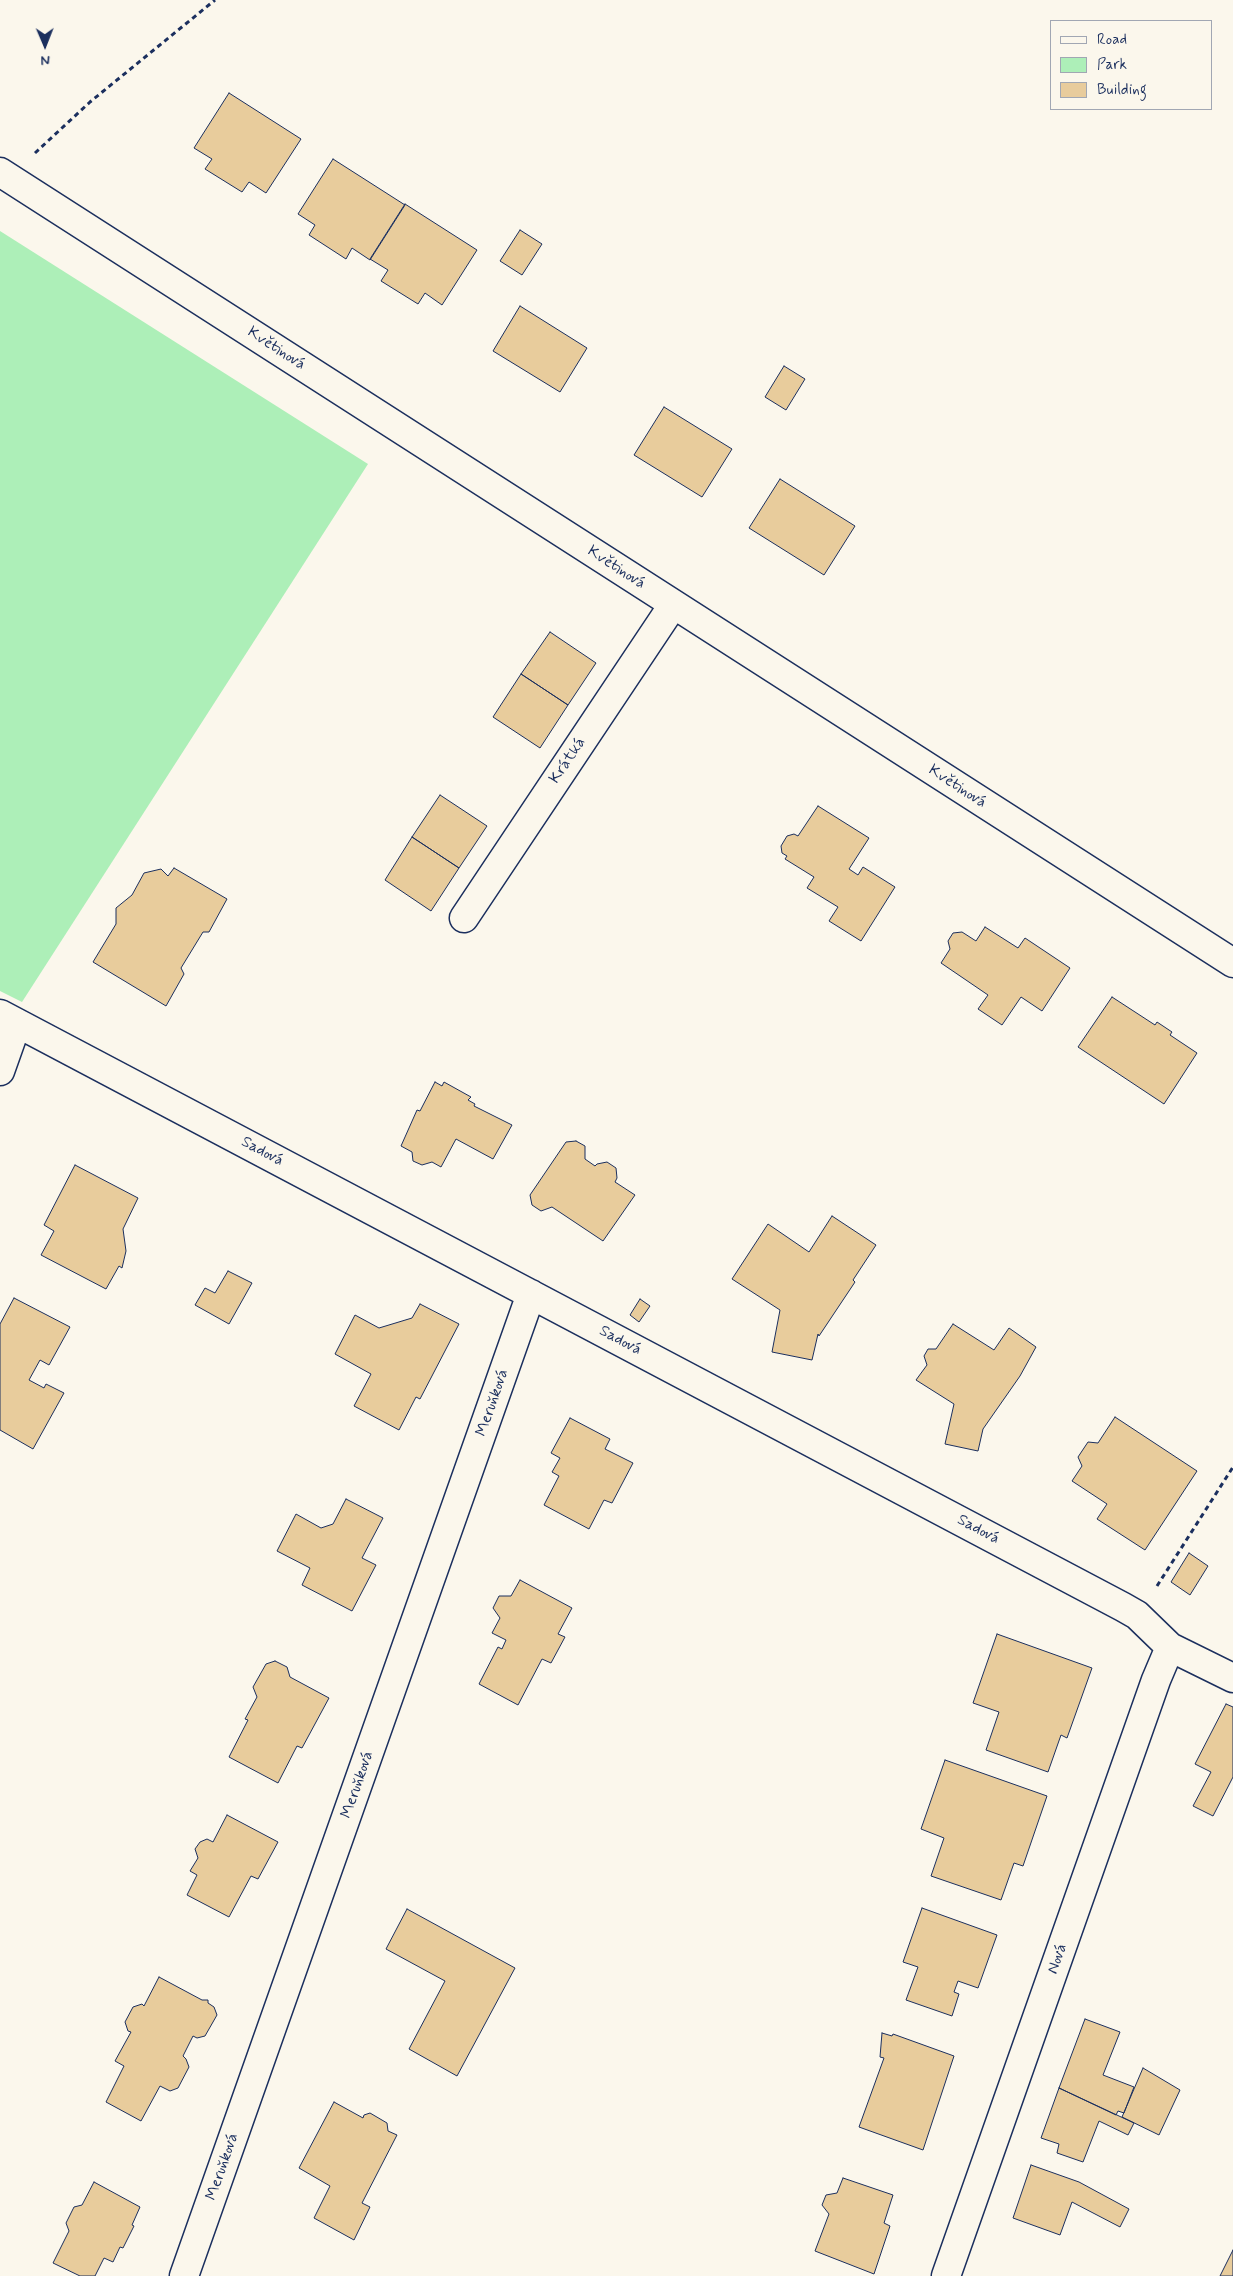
<!DOCTYPE html>
<meta charset="utf-8">
<style>
body{margin:0}
#map{position:relative;width:1233px;height:2276px;overflow:hidden;background:#fbf7ec;font-family:Mynerve,sans-serif}
canvas{display:block}
.legend{position:absolute;left:1050px;top:20px;width:162px;height:90px;box-sizing:border-box;background:#fbf7ec;border:1px solid #a1a7b3;margin:0;padding:6px 9px;list-style:none;font-size:15px;color:#1b2f5e}
.legend li{display:flex;align-items:center;gap:10px;height:25px}
.legend b{width:25px;border:1px solid #a1a7b3}
.north{position:absolute;left:20px;top:20px;width:50px;height:50px;-webkit-text-stroke:4px #fbf7ec;paint-order:stroke;rotate:179deg;font-size:14px;font-weight:700;line-height:20px;text-align:center;color:#1b2f5e}
.north::after{content:'';display:block;margin:auto;width:18px;height:22px;background:#1b2f5e;clip-path:polygon(50% 0,100% 100%,50% 72%,0 100%)}
</style>
<div id="map">
<canvas width="1233" height="2276"></canvas>
<ul class="legend">
<li><b style="height:6px;background:#fbf7ec"></b>Road</li>
<li><b style="height:14px;background:#adefb8"></b>Park</li>
<li><b style="height:14px;background:#e8cc9c"></b>Building</li>
</ul>
<div class="north">N</div>
</div>
<script>
const context = document.querySelector('canvas').getContext('2d');
context.lineJoin = 'round';
function paint(path, color) { context.fillStyle = color; context.fill(path, 'evenodd'); }
const poly = rows => new Path2D(rows.map(r => 'M' + r).join(''));
function stroke(path, color, width, dash) { context.strokeStyle = color; context.lineWidth = width; context.lineCap = dash ? 'butt' : 'round'; context.setLineDash(dash || []); context.stroke(path); }
function label(font, color, halo, rows, align = 'center') {
  context.font = font + ' Mynerve,sans-serif'; context.lineWidth = 5; context.setLineDash([]); context.textBaseline = 'middle'; context.strokeStyle = halo; context.fillStyle = color; for (const [text, x, y, turn = 0] of rows) {
    context.save(); context.translate(x, y); context.rotate((+turn || 0) * Math.PI / 180); context.textAlign = isNaN(turn) ? turn : align; if (halo) context.strokeText(text, 0, 0); context.fillText(text, 0, 0); context.restore();
  }
}
paint(poly([
 [0,231,368,464,22,1002,0,991]
]), '#adefb8');
const building = poly([
 [229,93,301,139,266,193,249,182,242,192,205,169,212,159,194,148,229,93],
 [333,159,405,205,370,260,352,248,346,259,309,235,315,225,298,214,333,159],
 [405,204,477,250,442,305,425,293,418,304,381,281,388,270,370,259,405,204],
 [520,230,542,244,522,275,500,261,520,230],
 [520,306,587,348,560,392,493,351,520,306],
 [784,366,805,379,786,410,765,397,784,366],
 [664,407,732,449,702,497,634,455,664,407],
 [780,479,855,526,824,575,749,528,780,479],
 [550,632,596,663,568,705,521,674,550,632],
 [521,674,568,705,540,748,493,717,521,674],
 [440,795,487,826,459,868,412,837,440,795],
 [818,806,869,838,849,869,858,875,863,867,895,887,861,941,829,921,838,907,807,888,814,877,785,859,787,856,782,853,781,846,787,836,794,834,798,836,818,806],
 [412,837,459,868,431,911,385,880,412,837],
 [174,868,227,899,209,932,203,932,181,968,184,974,166,1006,93,962,116,924,116,908,132,895,144,873,161,869,168,876,174,868],
 [985,927,1018,948,1025,938,1070,968,1042,1011,1021,997,1002,1025,978,1009,988,995,941,963,950,949,948,941,953,933,962,932,976,941,985,927],
 [1112,997,1155,1025,1157,1022,1172,1032,1170,1035,1197,1053,1164,1104,1078,1047,1112,997],
 [435,1082,442,1086,444,1082,471,1097,468,1100,475,1104,474,1106,512,1125,493,1159,456,1139,441,1167,432,1162,422,1165,413,1161,412,1152,401,1146,417,1110,420,1111,435,1082],
 [576,1141,585,1146,585,1159,595,1166,597,1164,607,1162,616,1168,617,1178,615,1182,635,1195,603,1241,552,1207,541,1211,532,1205,530,1195,566,1142,576,1141],
 [75,1165,138,1198,123,1229,126,1251,122,1268,119,1266,106,1289,41,1255,54,1231,44,1225,75,1165],
 [832,1216,876,1245,853,1280,855,1282,819,1336,818,1334,812,1360,772,1352,780,1310,732,1279,768,1224,809,1252,832,1216],
 [228,1271,252,1283,229,1324,195,1305,205,1288,215,1293,228,1271],
 [14,1298,70,1327,49,1365,40,1360,29,1380,44,1388,46,1384,64,1393,33,1449,0,1430,0,1324,14,1298],
 [640,1299,650,1306,639,1322,630,1315,640,1299],
 [420,1304,459,1324,420,1399,416,1397,399,1430,354,1406,371,1374,335,1354,355,1315,379,1328,412,1318,420,1304],
 [953,1324,994,1350,1009,1328,1036,1347,1020,1376,983,1429,978,1451,945,1444,954,1404,916,1380,927,1365,924,1356,928,1349,936,1349,953,1324],
 [1115,1417,1197,1471,1145,1550,1097,1519,1107,1504,1072,1481,1082,1466,1078,1457,1088,1442,1098,1443,1115,1417],
 [570,1418,610,1439,605,1449,633,1463,612,1503,604,1500,589,1529,544,1505,559,1476,552,1472,560,1458,551,1453,570,1418],
 [346,1499,383,1518,362,1558,376,1565,352,1611,302,1585,310,1568,277,1551,296,1514,321,1528,333,1524,346,1499],
 [1189,1553,1208,1566,1190,1595,1171,1582,1189,1553],
 [520,1580,572,1608,558,1634,565,1637,551,1663,542,1659,518,1705,479,1684,498,1647,502,1649,506,1640,492,1633,500,1618,493,1608,499,1596,511,1596,520,1580],
 [997,1634,1092,1668,1067,1738,1061,1735,1048,1772,986,1750,999,1712,973,1703,997,1634],
 [275,1661,287,1667,290,1677,329,1698,302,1748,297,1746,278,1783,229,1757,248,1720,245,1719,257,1697,253,1687,266,1664,275,1661],
 [1226,1704,1233,1707,1233,1777,1213,1816,1193,1806,1211,1772,1195,1764,1226,1704],
 [945,1760,1047,1796,1023,1866,1014,1863,1001,1900,931,1876,944,1838,921,1829,945,1760],
 [227,1815,278,1842,258,1879,251,1876,229,1917,187,1895,197,1875,190,1871,198,1858,195,1849,200,1842,207,1839,213,1842,227,1815],
 [922,1908,997,1935,978,1988,958,1981,954,1992,959,1994,952,2016,906,2000,918,1967,903,1962,922,1908],
 [407,1909,515,1968,457,2076,409,2049,445,1981,386,1949,407,1909],
 [159,1977,202,2000,208,2000,208,2003,214,2007,217,2015,205,2036,197,2038,193,2036,183,2056,186,2059,189,2067,178,2088,170,2091,160,2086,141,2121,106,2102,124,2066,115,2061,131,2032,128,2031,125,2022,133,2007,142,2004,144,2006,159,1977],
 [1085,2019,1120,2032,1103,2075,1134,2087,1124,2113,1118,2111,1116,2115,1059,2088,1085,2019],
 [882,2033,892,2036,893,2034,954,2056,923,2150,859,2127,884,2058,880,2057,882,2033],
 [1143,2068,1180,2090,1159,2135,1122,2117,1143,2068],
 [1059,2088,1134,2123,1128,2135,1099,2121,1083,2162,1057,2153,1059,2144,1041,2138,1059,2088],
 [334,2102,363,2118,364,2115,370,2113,387,2123,388,2131,397,2135,362,2203,370,2207,354,2240,314,2218,330,2186,299,2168,334,2102],
 [1031,2165,1079,2182,1129,2209,1120,2227,1072,2202,1060,2235,1013,2218,1031,2165],
 [843,2178,893,2195,884,2223,890,2226,874,2274,815,2251,829,2214,822,2205,826,2195,837,2193,843,2178],
 [94,2182,140,2207,132,2225,134,2226,123,2248,120,2247,113,2262,104,2258,95,2276,80,2276,53,2263,69,2231,66,2223,74,2207,82,2205,94,2182],
 [1233,2250,1233,2276,1220,2276,1233,2250]
]);
paint(building, '#e8cc9c');
stroke(building, '#1b2f5e', 1);
const minor = poly([
 [464,918,673,605],
 [0,1014,1123,1607,1137,1615,1170,1647,1233,1678],
 [0,1071,17,1023],
 [184,2276,531,1294],
 [946,2276,1156,1680,1170,1647]
]);
const major = poly([
 [0,172,1233,963]
]);
stroke(minor, '#1b2f5e', 31);
stroke(major, '#1b2f5e', 31);
stroke(poly([
 [35,153,90,102,215,0],
 [1157,1586,1233,1467]
]), '#1b2f5e', 3, [5, 4]);
stroke(minor, '#fbf7ec', 28);
stroke(major, '#fbf7ec', 28);
label('16px', '#1b2f5e', '#fbf7ec', [
 ["Květinová",276,349,33],
 ["Květinová",616,568,33],
 ["Krátká",568,761,-56],
 ["Květinová",957,787,33],
 ["Sadová",262,1152,28],
 ["Sadová",620,1341,28],
 ["Meruňková",493,1403,-71],
 ["Sadová",978,1530,28],
 ["Meruňková",358,1785,-71],
 ["Nová",1058,1959,-71],
 ["Meruňková",223,2167,-71]
]);
</script>
